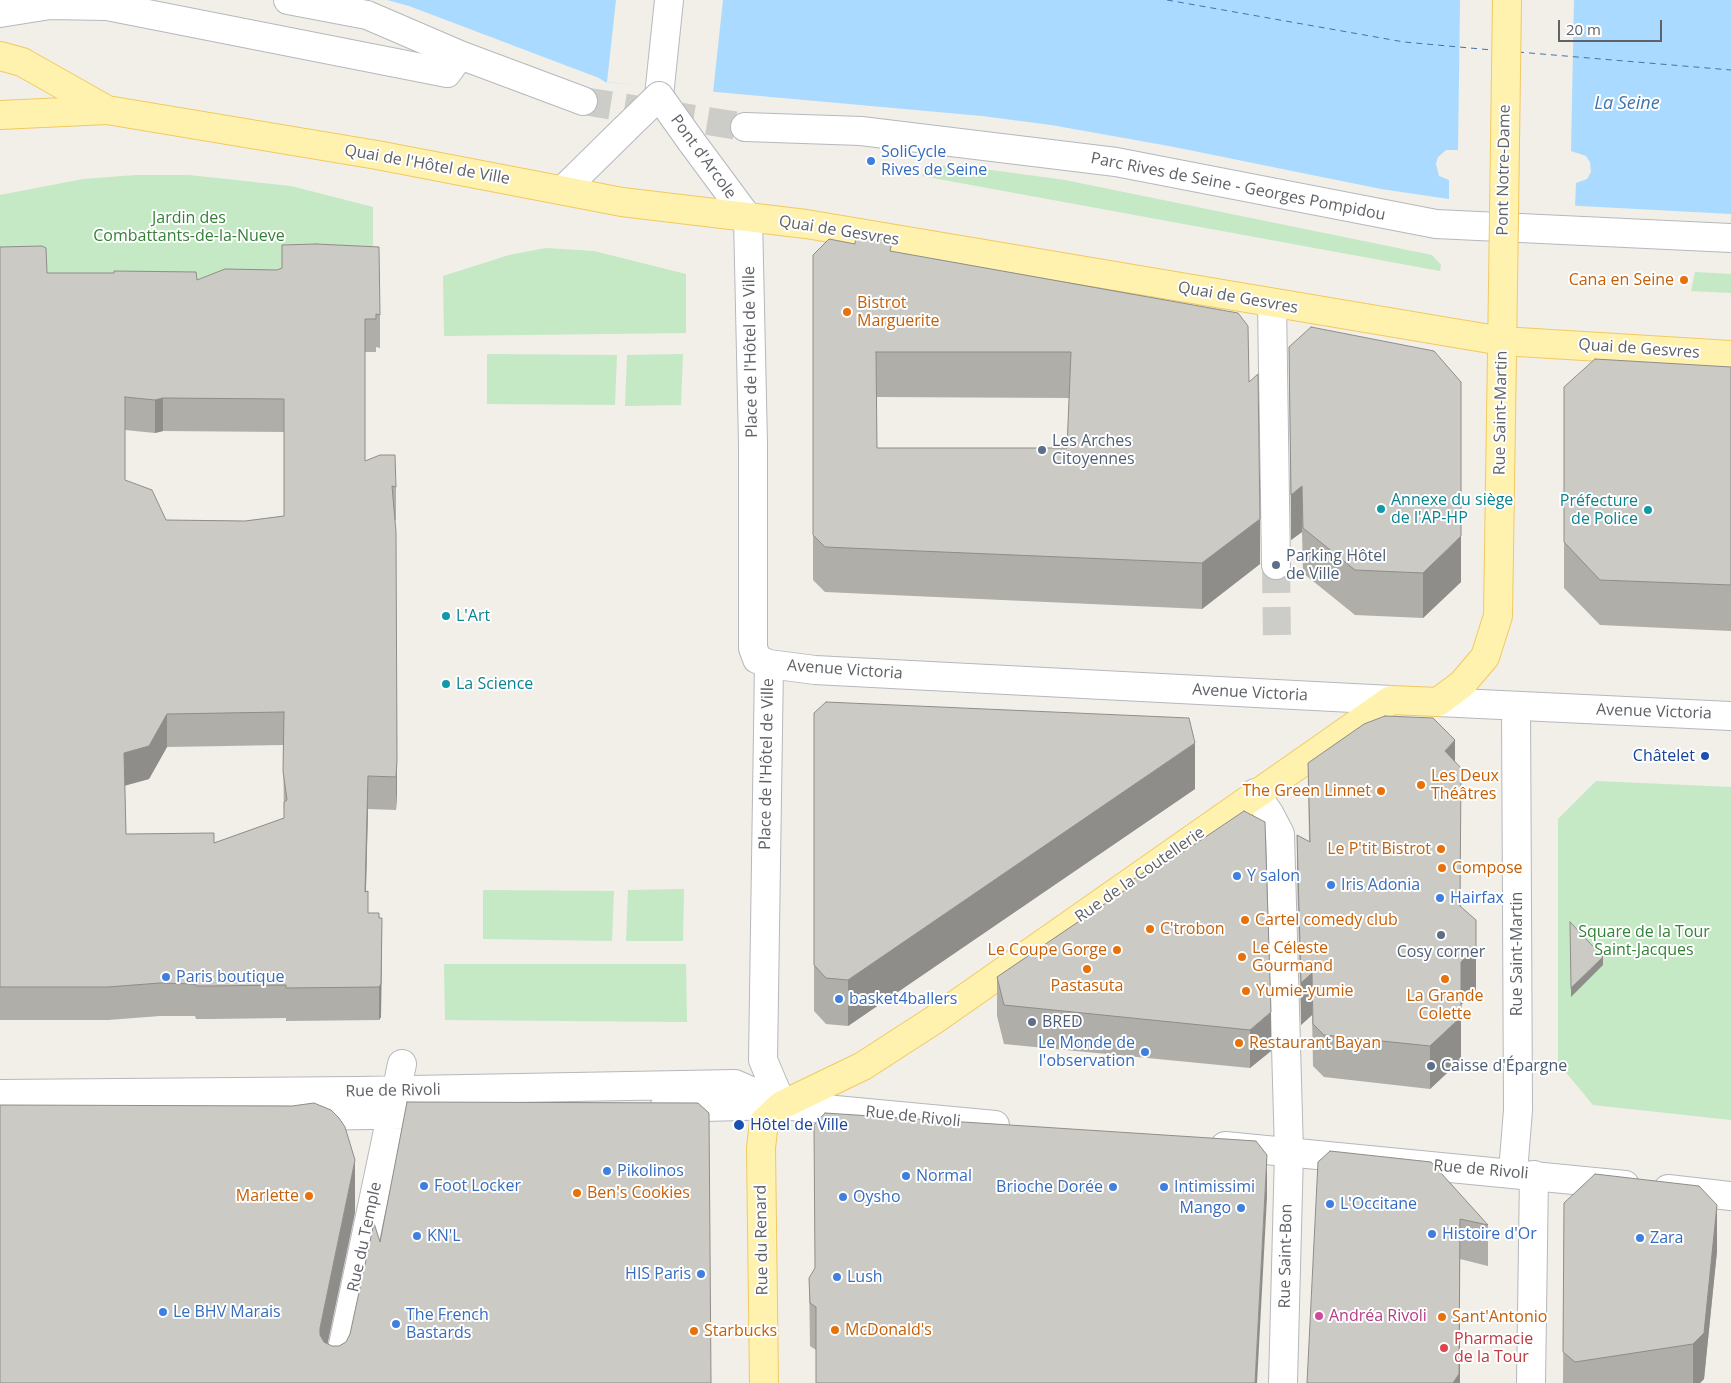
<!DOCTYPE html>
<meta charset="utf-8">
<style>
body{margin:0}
#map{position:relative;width:1731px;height:1383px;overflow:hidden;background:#f1efe8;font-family:"Open Sans",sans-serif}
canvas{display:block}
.scale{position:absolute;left:1558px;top:20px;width:104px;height:22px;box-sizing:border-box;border:2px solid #5f6368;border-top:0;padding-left:6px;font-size:15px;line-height:18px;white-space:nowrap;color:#5f6368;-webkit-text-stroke:4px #fff;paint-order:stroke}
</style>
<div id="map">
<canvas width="1731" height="1383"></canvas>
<div class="scale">20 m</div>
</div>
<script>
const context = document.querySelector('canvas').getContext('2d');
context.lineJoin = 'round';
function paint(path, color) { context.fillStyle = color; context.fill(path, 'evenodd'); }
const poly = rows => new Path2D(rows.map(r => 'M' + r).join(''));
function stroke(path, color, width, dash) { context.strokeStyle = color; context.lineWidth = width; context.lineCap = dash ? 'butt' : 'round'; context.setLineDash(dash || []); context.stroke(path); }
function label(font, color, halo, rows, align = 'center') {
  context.font = font + ' "Open Sans",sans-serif'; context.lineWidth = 4; context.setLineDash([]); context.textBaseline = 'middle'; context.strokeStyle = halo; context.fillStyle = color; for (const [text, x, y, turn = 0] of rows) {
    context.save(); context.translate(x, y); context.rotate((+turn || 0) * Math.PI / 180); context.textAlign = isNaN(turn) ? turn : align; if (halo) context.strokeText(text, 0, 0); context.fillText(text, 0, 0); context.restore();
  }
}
paint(poly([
 [929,165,977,168,1065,180,1432,255,1441,265,1440,271,922,176],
 [136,175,189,175,291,186,373,207,373,254,286,280,0,281,0,195,83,179],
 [546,248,594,251,686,274,686,333,444,336,443,276,509,255],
 [1695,272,1731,274,1731,293,1691,291],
 [487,354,617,355,615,405,487,404],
 [683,354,681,405,625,406,627,355],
 [1596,781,1731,787,1731,1120,1593,1105,1558,1063,1558,819],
 [684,889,683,941,626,941,628,890],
 [483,890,614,891,612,941,483,939],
 [444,964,686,964,687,1022,445,1020]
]), '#c5e8c5');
paint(poly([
 [387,0,1731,0,1731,214,1449,199,1381,189,1169,146,1051,125,982,116,605,82,599,78,409,6]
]), '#aadaff');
paint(poly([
 [616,0,723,0,713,93,607,82],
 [1460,0,1574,0,1571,151,1586,156,1590,162,1591,172,1587,179,1576,183,1575,208,1449,202,1449,180,1439,176,1436,164,1438,157,1446,150,1458,150]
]), '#f1efe8');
stroke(poly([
 [1167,0,1404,42,1492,50],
 [1518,52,1731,70]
]), '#4174aa', 1, [6, 5]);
stroke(poly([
 [583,101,745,127],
 [1276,565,1277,643]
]), '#ccccc8', 28, [28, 14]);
const minor = poly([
 [288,0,367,15,460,55,583,101],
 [0,13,50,5,107,6,447,73,460,55],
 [659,96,669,0],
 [745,127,861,131,1116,162,1436,224,1731,238],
 [691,141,748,218,753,444,753,648,757,659,769,664,815,670,1391,700],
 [563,190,625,129],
 [1272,303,1276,565],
 [769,664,763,1060,782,1105],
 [1438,702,1731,716],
 [1255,793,1269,813,1280,834,1289,1152,1283,1383],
 [0,1094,358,1091,735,1084,776,1102],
 [664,1108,782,1105,995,1125],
 [300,1116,442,1114],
 [1225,1146,1625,1185],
 [1513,1172,1518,1110,1516,706],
 [1668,1189,1731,1196],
 [335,1383,402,1064],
 [1531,1383,1534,1175]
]);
const major = poly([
 [0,56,22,62,107,110],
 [0,115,107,110,377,155,622,202,806,224,1502,341,1731,355],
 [764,1383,761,1148,764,1122,782,1105,863,1066,934,1020,1391,700,1438,702,1462,684,1485,657,1498,616,1503,286]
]);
stroke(minor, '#b5b8bc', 30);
stroke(major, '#f2c960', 30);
stroke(minor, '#fff', 28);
stroke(major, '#fff2af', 28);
const minorBridge = poly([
 [625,129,659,96,691,141]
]);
const majorBridge = poly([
 [1503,286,1507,0]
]);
stroke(minorBridge, '#b5b8bc', 30, []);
stroke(majorBridge, '#f2c960', 30, []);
stroke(minorBridge, '#fff', 28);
stroke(majorBridge, '#fff2af', 28);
paint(poly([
 [855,244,892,251,1249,382,1260,564,1202,609,825,592,813,580,813,255],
 [877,397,1069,398,1067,448,877,448],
 [282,245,380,315,380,348,376,347,376,352,365,352,365,461,396,487,396,520,395,520,397,793,396,810,368,809,366,892,368,913,379,918,382,950,381,1017,379,1020,286,1021,286,1018,210,1019,196,1019,195,1016,160,1016,108,1020,0,1020,0,247,47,273,197,280,277,270,282,268],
 [125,430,155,433,163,431,284,432,284,516,245,521,166,520,125,480],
 [283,745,284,818,214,843,126,834,125,785,149,779,167,747],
 [1289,347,1461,582,1423,618,1355,615,1303,573,1302,532,1291,540],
 [1731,367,1731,631,1600,625,1564,588,1564,387],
 [814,713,1195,789,848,1026,826,1024,814,1011],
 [1308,763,1455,763,1461,906,1476,990,1461,1005,1461,1060,1430,1089,1324,1077,1313,1066,1312,1015,1301,1025,1297,878,1297,835,1309,842],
 [1126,884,1271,1051,1250,1068,1004,1044,997,1016,997,977,1126,890],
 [1318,1162,1488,1225,1488,1266,1460,1259],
 [1267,1197,816,1350,810,1346,809,1278],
 [1564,1203,1717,1251,1704,1379,1700,1383,1563,1383]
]), '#afaea9');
paint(poly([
 [163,398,163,431,155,433,155,400],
 [1302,486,1302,532,1291,540,1291,495],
 [1260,519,1260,564,1202,609,1202,563],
 [1461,536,1461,582,1423,618,1423,573],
 [167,714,167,747,149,779,124,786,124,753],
 [1455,740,1455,783,1445,751],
 [1195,743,1195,789,848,1026,848,980],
 [397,760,397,793,396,810,396,777],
 [368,776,368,809,365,925,365,892],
 [382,918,381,1017,379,1020,379,987],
 [1476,947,1476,990,1461,1005,1461,1060,1430,1089,1430,1046,1461,962],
 [1603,957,1603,965,1571,997,1571,988],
 [1312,973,1312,1015,1301,1025,1301,983],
 [1271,1012,1271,1051,1250,1068,1250,1030],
 [1267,1155,1267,1197,1257,1383,1255,1383],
 [355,1160,355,1213,320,1380,320,1328],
 [1717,1205,1717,1251,1704,1379,1700,1383,1693,1383,1693,1344],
 [1460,1219,1460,1383,1453,1383]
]), '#8f8d8a');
const building = poly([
 [856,235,892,242,890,251,1238,313,1248,326,1249,382,1258,374,1260,519,1202,563,825,547,813,535,813,255,829,239,855,244,856,235],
 [876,352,1071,352,1067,448,877,448,876,352],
 [316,244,379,247,380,315,376,314,376,319,365,319,365,461,380,455,395,455,396,487,392,486,396,532,397,760,396,777,368,776,365,892,368,891,368,913,379,913,379,918,382,918,381,984,379,987,286,988,286,985,210,986,196,986,195,984,160,983,108,987,0,987,0,247,42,246,46,248,47,273,114,273,114,271,196,272,197,280,225,269,277,270,282,268,282,245,316,244],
 [125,397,155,400,163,398,284,399,284,516,245,521,166,520,152,490,125,480,125,397],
 [284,712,283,771,287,800,284,802,284,818,214,843,214,833,126,834,124,753,149,746,167,714,284,712],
 [1311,327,1434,351,1461,382,1461,536,1423,573,1355,570,1303,528,1302,486,1291,495,1289,347,1311,327],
 [1595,359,1731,367,1731,585,1600,580,1564,542,1564,387,1595,359],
 [826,702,1189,718,1195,743,848,980,826,978,814,965,814,713,826,702],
 [1385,716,1433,718,1455,740,1445,751,1461,768,1460,906,1476,920,1476,947,1461,962,1461,1017,1430,1046,1324,1035,1313,1024,1312,973,1301,983,1297,835,1310,842,1308,763,1364,724,1385,716],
 [1244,811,1265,822,1271,1012,1250,1030,1004,1005,997,977,1128,888,1126,884,1155,865,1158,869,1244,811],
 [1570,922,1603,957,1571,988,1570,922],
 [407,1102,698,1103,709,1113,711,1383,0,1383,0,1105,292,1106,314,1103,331,1110,339,1118,345,1127,355,1160,320,1328,320,1335,324,1342,332,1346,339,1346,346,1342,350,1334,374,1223,380,1242,407,1102],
 [825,1113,1256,1141,1267,1155,1255,1383,816,1383,816,1307,810,1303,809,1278,815,1268,814,1125,825,1113],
 [1330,1151,1431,1162,1488,1225,1460,1219,1459,1374,1453,1383,1307,1383,1318,1162,1330,1151],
 [1595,1174,1699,1186,1717,1205,1704,1333,1693,1344,1575,1362,1563,1352,1564,1203,1595,1174]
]);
paint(building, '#cccac5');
stroke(building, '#8f8d8a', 1);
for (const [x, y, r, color] of [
 [871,161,5,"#3f7fe0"],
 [1684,280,5,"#e8710a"],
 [847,312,5,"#e8710a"],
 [1042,450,5,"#5c6f8a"],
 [1381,509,5,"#0f9aa8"],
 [1648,510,5,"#0f9aa8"],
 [1276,565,5,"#5c6f8a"],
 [446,616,5,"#0f9aa8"],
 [446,684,5,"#0f9aa8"],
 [1705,756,5,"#1a4fb4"],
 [1421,785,5,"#e8710a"],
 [1381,791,5,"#e8710a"],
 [1441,849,5,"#e8710a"],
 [1442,868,5,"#e8710a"],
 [1237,876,5,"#3f7fe0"],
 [1331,885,5,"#3f7fe0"],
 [1440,898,5,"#3f7fe0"],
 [1245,920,5,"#e8710a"],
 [1150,929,5,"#e8710a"],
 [1441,935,5,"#5c6f8a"],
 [1117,950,5,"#e8710a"],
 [1242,957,5,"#e8710a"],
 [1087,969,5,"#e8710a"],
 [166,977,5,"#3f7fe0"],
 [1445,979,5,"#e8710a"],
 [1246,991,5,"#e8710a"],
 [839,999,5,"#3f7fe0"],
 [1032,1022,5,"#5c6f8a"],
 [1239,1043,5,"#e8710a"],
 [1145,1052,5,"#3f7fe0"],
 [1431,1066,5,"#5c6f8a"],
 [739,1125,6,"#1a4fb4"],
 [607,1171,5,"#3f7fe0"],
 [906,1176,5,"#3f7fe0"],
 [424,1186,5,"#3f7fe0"],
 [1113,1187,5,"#3f7fe0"],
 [1164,1187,5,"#3f7fe0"],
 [577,1193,5,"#e8710a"],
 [309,1196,5,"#e8710a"],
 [843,1197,5,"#3f7fe0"],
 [1330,1204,5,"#3f7fe0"],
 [1241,1208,5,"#3f7fe0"],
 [1432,1234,5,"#3f7fe0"],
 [417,1236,5,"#3f7fe0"],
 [1640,1238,5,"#3f7fe0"],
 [701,1274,5,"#3f7fe0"],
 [837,1277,5,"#3f7fe0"],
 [163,1312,5,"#3f7fe0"],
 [1319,1316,5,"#d1479c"],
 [1442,1317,5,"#e8710a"],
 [396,1324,5,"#3f7fe0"],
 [835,1330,5,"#e8710a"],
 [694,1331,5,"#e8710a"],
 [1444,1348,5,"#e0444e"]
]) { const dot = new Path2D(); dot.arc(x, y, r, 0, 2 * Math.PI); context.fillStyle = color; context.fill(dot); stroke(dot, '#fff', 2); }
label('16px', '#366cbe', '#fff', [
 ["SoliCycle",881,152],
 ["Rives de Seine",881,170],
 ["Y salon",1247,876],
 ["Iris Adonia",1341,885],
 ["Hairfax",1450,898],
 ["Paris boutique",176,977],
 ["basket4ballers",849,999],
 ["Le Monde de",1135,1043,"right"],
 ["l'observation",1135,1061,"right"],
 ["Pikolinos",617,1171],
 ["Normal",916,1176],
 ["Foot Locker",434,1186],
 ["Brioche Dorée",1103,1187,"right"],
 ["Intimissimi",1174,1187],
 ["Oysho",853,1197],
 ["L'Occitane",1340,1204],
 ["Mango",1231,1208,"right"],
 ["Histoire d'Or",1442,1234],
 ["KN'L",427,1236],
 ["Zara",1650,1238],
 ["HIS Paris",691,1274,"right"],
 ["Lush",847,1277],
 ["Le BHV Marais",173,1312],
 ["The French",406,1315],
 ["Bastards",406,1333]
], 'left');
label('16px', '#5f6368', '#fff', [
 ["Pont d'Arcole",703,157,54],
 ["Quai de l'Hôtel de Ville",427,165,10],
 ["Pont Notre-Dame",1504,170,-89],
 ["Parc Rives de Seine - Georges Pompidou",1238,187,11],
 ["Quai de Gesvres",839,231,9],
 ["Quai de Gesvres",1238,298,10],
 ["Quai de Gesvres",1639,349,4],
 ["Place de l'Hôtel de Ville",751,352,-91],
 ["Rue Saint-Martin",1501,413,-89],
 ["Avenue Victoria",845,670,4],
 ["Avenue Victoria",1250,693,3],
 ["Avenue Victoria",1654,712,2],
 ["Place de l'Hôtel de Ville",767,764,-89],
 ["Rue de la Coutellerie",1140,875,-35],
 ["Rue Saint-Martin",1517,954,-90],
 ["Rue de Rivoli",393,1091,-1],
 ["Rue de Rivoli",913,1117,6],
 ["Rue de Rivoli",1481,1170,5],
 ["Rue du Temple",365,1237,-78],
 ["Rue du Renard",762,1240,-91],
 ["Rue Saint-Bon",1286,1256,-89]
]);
label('16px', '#348238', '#fff', [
 ["Jardin des",189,218],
 ["Combattants-de-la-Nueve",189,236],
 ["Square de la Tour",1644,932],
 ["Saint-Jacques",1644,950]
]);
label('16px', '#c56008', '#fff', [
 ["Cana en Seine",1674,280,"right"],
 ["Bistrot",857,303],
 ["Marguerite",857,321],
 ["Les Deux",1431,776],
 ["Théâtres",1431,794],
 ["The Green Linnet",1371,791,"right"],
 ["Le P'tit Bistrot",1431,849,"right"],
 ["Compose",1452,868],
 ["Cartel comedy club",1255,920],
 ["C'trobon",1160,929],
 ["Le Céleste",1252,948],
 ["Gourmand",1252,966],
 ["Le Coupe Gorge",1107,950,"right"],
 ["Pastasuta",1087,986,"center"],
 ["Yumie-yumie",1256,991],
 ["La Grande",1445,996,"center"],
 ["Colette",1445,1014,"center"],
 ["Restaurant Bayan",1249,1043],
 ["Ben's Cookies",587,1193],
 ["Marlette",299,1196,"right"],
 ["Sant'Antonio",1452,1317],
 ["McDonald's",845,1330],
 ["Starbucks",704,1331]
], 'left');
label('16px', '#4e5e75', '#fff', [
 ["Les Arches",1052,441],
 ["Citoyennes",1052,459],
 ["Parking Hôtel",1286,556],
 ["de Ville",1286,574],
 ["Cosy corner",1441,952,"center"],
 ["BRED",1042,1022],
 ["Caisse d'Épargne",1441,1066]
], 'left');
label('16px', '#0d838f', '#fff', [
 ["Annexe du siège",1391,500],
 ["de l'AP-HP",1391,518],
 ["Préfecture",1638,501,"right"],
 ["de Police",1638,519,"right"],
 ["L'Art",456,616],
 ["La Science",456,684]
], 'left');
label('16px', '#164399', '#fff', [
 ["Châtelet",1695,756],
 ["Hôtel de Ville",750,1125,"left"]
], 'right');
label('16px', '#b23c85', '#fff', [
 ["Andréa Rivoli",1329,1316]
], 'left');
label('16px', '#be3a42', '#fff', [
 ["Pharmacie",1454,1339],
 ["de la Tour",1454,1357]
], 'left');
label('italic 18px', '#4174aa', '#fff', [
 ["La Seine",1627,104]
]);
</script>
